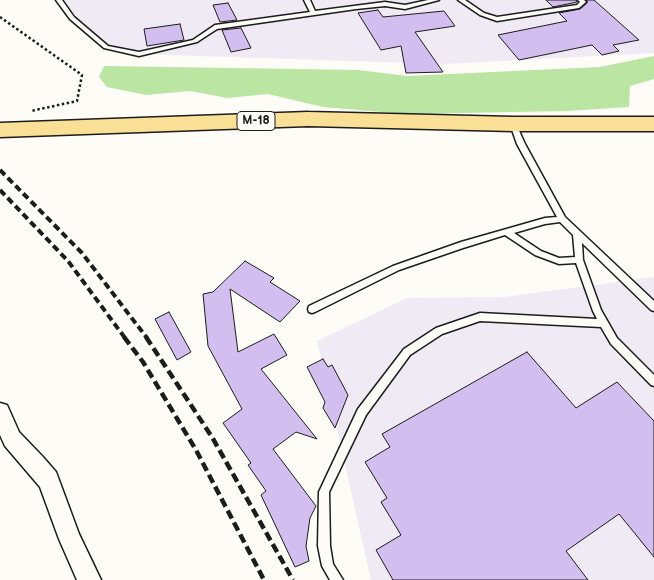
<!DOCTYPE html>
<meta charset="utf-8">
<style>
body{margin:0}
canvas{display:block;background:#fdfcf7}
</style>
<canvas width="654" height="580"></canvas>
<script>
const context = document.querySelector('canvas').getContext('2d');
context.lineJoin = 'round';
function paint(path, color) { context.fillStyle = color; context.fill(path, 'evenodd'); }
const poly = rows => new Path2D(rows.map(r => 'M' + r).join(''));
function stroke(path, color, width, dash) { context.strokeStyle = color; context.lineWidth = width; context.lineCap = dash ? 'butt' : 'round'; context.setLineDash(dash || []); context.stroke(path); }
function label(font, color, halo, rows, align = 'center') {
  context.font = font + ' "Balsamiq Sans",sans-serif'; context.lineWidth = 4; context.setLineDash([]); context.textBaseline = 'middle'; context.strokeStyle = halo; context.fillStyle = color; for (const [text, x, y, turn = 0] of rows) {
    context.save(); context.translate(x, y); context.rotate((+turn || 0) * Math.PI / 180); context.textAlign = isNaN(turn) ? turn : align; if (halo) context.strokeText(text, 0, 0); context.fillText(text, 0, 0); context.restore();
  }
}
paint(poly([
 [59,0,654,0,654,53,444,64,139,54,106,47,72,18],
 [654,277,654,580,371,580,317,341,407,298,505,297]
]), '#f0eaf5');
paint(poly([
 [654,56,654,79,630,86,629,107,567,111,405,114,323,107,268,94,227,98,190,91,146,95,107,87,99,77,104,66,358,70,407,76,600,67]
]), '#bae5a2');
const building = poly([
 [546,0,576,0,577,2,553,7,546,0],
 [587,0,594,0,639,40,613,45,619,51,602,55,592,45,519,60,498,35,567,21,559,13,580,9,587,3,587,0],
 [228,3,237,20,220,22,213,5,228,3],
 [378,10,383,17,444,11,455,26,415,32,443,72,406,73,401,46,381,50,358,13,378,10],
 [180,24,184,40,147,46,144,29,180,24],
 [241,28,251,48,231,52,222,30,241,28],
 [245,261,274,278,270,282,300,301,280,322,230,289,238,352,274,334,287,355,261,369,317,439,296,432,273,449,316,506,310,518,306,546,309,561,295,567,261,495,266,491,248,465,251,463,223,423,242,409,208,346,203,294,213,292,245,261],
 [169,312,191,352,177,360,155,319,169,312],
 [527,352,576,408,617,382,654,421,654,557,619,514,566,551,588,580,393,580,376,550,401,535,381,502,387,498,365,462,390,447,382,434,527,352],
 [323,359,328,367,332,365,348,395,335,428,323,408,325,402,307,367,323,359]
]);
paint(building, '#d3bfef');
stroke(building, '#1c1c1c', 1);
const service = poly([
 [56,0,62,0,74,17,108,46,139,52,193,40,215,25,310,12,304,0,310,0,315,11,385,2,405,5,428,0,439,0,405,9,385,6,356,9,217,29,197,42,139,56,104,48,70,19,56,0],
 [458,0,465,0,484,13,497,17,577,5,580,2,578,0,584,0,586,2,579,8,497,21,480,15,458,0],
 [511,122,513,122,516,124,525,144,565,217,654,301,654,311,651,310,582,243,583,260,601,310,617,338,654,375,654,386,651,385,611,344,601,327,480,321,442,334,410,355,366,415,329,492,330,546,333,564,343,580,330,580,322,566,318,546,319,492,358,409,404,349,436,328,480,313,597,319,593,311,576,263,559,264,535,255,505,235,463,248,399,270,315,312,312,313,309,312,308,309,309,306,393,266,461,242,545,218,557,217,517,144,510,124,511,122],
 [560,222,573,235,575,257,559,258,541,251,514,233,545,224,560,222]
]);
const minor = poly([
 [0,403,7,405,19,432,43,457,56,472,79,534,101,580,77,580,59,539,40,487,5,446,0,435,0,403]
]);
const trunk = poly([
 [308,112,513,117,654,117,654,131,513,131,308,126,0,137,0,123,308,112]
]);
stroke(service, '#1c1c1c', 3);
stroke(minor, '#1c1c1c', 3);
stroke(trunk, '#1c1c1c', 3);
stroke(poly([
 [0,17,82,75,77,101,31,111]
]), '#1c1c1c', 2.5, [2.5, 2.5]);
paint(service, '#fdfcf7');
paint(minor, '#fdfcf7');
paint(trunk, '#fadf96');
stroke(poly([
 [0,170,82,253,147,338],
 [0,190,68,261,125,338]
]), '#1c1c1c', 4, [7, 4]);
stroke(poly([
 [124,337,143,362,196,450,264,580],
 [146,337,212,437,293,580]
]), '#1c1c1c', 4.5, [9, 4.5]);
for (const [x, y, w] of [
 [256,121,38]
]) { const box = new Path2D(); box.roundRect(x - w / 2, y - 9.5, w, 19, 4); context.fillStyle = '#fdfcf7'; context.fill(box); stroke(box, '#1c1c1c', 1); }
label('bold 12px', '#1c1c1c', null, [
 ["М-18",256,121]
]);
</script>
